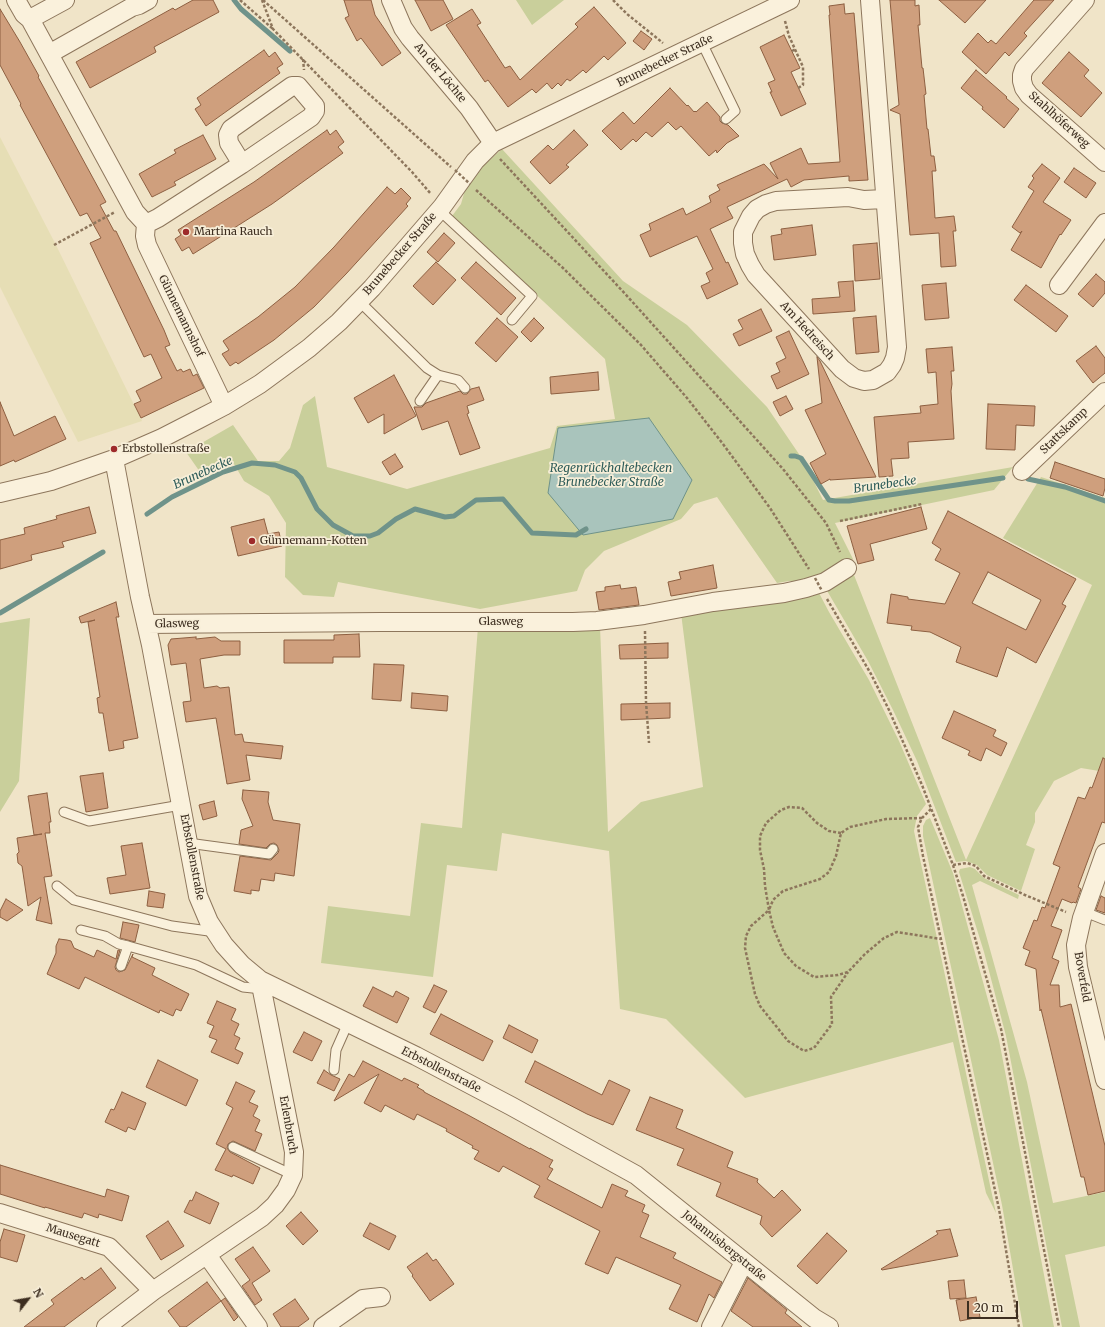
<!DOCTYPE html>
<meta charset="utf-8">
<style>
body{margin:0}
#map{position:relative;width:1105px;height:1327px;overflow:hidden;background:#f0e4c8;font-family:Merriweather,serif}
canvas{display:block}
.north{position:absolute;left:8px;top:1279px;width:40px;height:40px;-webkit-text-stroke:3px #f7eed8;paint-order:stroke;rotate:59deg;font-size:11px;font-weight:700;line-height:16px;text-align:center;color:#3d2e20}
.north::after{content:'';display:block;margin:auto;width:14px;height:18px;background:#3d2e20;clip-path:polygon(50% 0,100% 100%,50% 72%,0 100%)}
.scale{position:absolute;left:967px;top:1301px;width:51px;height:18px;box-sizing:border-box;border:2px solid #3d2e20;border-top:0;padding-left:5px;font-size:12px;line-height:14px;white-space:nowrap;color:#3d2e20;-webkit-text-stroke:3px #f7eed8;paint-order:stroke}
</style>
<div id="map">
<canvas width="1105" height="1327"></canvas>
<div class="north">N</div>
<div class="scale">20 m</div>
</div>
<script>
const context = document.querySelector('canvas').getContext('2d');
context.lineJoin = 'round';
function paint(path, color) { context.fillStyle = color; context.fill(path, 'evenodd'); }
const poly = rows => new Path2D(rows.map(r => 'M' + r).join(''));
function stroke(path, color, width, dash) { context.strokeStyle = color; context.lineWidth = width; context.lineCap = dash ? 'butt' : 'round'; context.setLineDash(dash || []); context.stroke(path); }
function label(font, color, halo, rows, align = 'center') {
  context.font = font + ' Merriweather,serif'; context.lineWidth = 3.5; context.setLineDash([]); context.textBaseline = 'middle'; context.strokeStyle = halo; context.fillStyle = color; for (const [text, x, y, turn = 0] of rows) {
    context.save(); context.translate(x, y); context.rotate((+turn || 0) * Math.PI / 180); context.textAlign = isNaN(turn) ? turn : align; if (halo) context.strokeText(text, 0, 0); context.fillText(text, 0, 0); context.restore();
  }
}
paint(poly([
 [0,137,56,245,142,421,78,442,0,287]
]), '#e6deb5');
paint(poly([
 [516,0,564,0,532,25],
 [502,149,623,281,687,325,767,407,803,460,823,500,1013,467,994,490,835,523,853,559,832,567,810,581,789,581,777,583,717,497,694,504,681,519,604,551,585,570,577,591,480,609,338,582,334,597,303,595,285,577,286,523,269,496,244,481,234,464,200,472,186,452,233,425,258,461,279,461,290,448,303,405,315,396,327,467,407,489,550,448,557,426,615,419,605,359,452,216,461,204,465,190,483,166],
 [1041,477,1105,498,1105,772,1081,768,1054,781,1035,813,1035,822,1026,845,1035,849,1021,891,987,875,977,865,966,861,956,862,917,761,893,710,868,661,826,589,854,575,966,860,1092,585,1003,538],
 [819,593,829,612,869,680,899,741,926,804,917,816,914,831,996,1213,986,1193,953,1042,745,1098,666,1019,620,1009,609,851,502,833,497,871,447,865,433,977,321,963,328,906,410,916,421,823,462,828,478,627,600,626,608,832,641,802,703,787,681,613],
 [30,618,19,781,0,812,0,623],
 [930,818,953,873,999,1040,1054,1327,1023,1327,1002,1205,923,836,923,826,926,820],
 [970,867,975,869,984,878,1019,895,1018,899,980,881,972,885,1027,1082,1053,1203,1105,1192,1105,1246,1065,1255,1080,1327,1062,1327,1006,1036,984,952,959,872,960,869]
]), '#c9cf9b');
const water = poly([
 [649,418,692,480,673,519,583,535,548,493,558,428,649,418]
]);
paint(water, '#a9c4bc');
stroke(water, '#6f938a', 1);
stroke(poly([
 [234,0,241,9,290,51],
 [791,456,795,456,801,458,829,500,835,501,849,501,1003,478],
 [1028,479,1065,487,1105,501],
 [147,514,172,497,223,472,252,463,275,465,295,472,301,478,317,509,333,525,353,536,370,536,378,533,396,519,415,509,445,517,454,516,476,500,503,499,532,533,576,535,586,529],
 [0,613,103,552]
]), '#6f938a', 5);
const building = poly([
 [193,0,213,0,219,12,154,47,156,52,90,88,76,62,173,8,175,10,193,0],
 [344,0,371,0,375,15,401,53,382,66,361,38,357,41,345,18,349,16,344,0],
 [415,0,443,0,453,19,431,31,415,0],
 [890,0,915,0,915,6,919,5,920,25,918,25,922,68,923,68,926,94,924,95,927,129,928,129,931,156,934,156,936,171,932,171,935,218,954,216,956,231,953,231,956,266,941,267,939,233,910,235,900,114,890,110,899,105,890,0],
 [939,0,986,0,965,23,939,0],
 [1034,0,1054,0,1024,33,1027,36,1009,56,1005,52,986,74,962,52,978,33,988,43,991,40,996,44,1034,0],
 [844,4,845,14,854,13,868,180,849,181,849,176,804,180,791,187,787,179,727,207,733,218,710,229,726,263,728,262,738,284,707,299,701,286,710,282,706,273,713,269,697,236,650,257,640,235,651,230,649,224,683,208,686,215,711,202,709,196,720,190,717,185,764,164,778,179,770,163,801,148,808,164,840,162,829,15,830,15,829,6,844,4],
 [594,7,626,43,608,60,604,56,586,73,583,70,570,81,567,79,561,86,558,83,552,89,547,83,536,93,532,89,508,107,488,80,485,82,446,25,472,9,481,23,477,25,505,68,510,66,520,80,578,27,575,24,594,7],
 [0,9,20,42,39,76,38,77,106,202,100,205,114,231,116,231,164,330,170,345,165,347,177,371,181,369,183,372,190,369,193,376,197,374,204,388,141,418,134,404,141,401,136,391,162,378,151,354,144,357,90,243,101,238,87,213,80,216,20,105,21,104,0,65,0,9],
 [641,31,652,39,644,50,633,41,641,31],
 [784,35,800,68,791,72,806,104,781,116,770,92,772,92,768,83,775,80,760,47,784,35],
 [264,50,269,57,275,52,283,64,277,68,280,73,206,126,195,109,201,105,197,98,264,50],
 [1069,52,1089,70,1084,76,1102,93,1081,117,1042,83,1069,52],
 [976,70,1007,97,1006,98,1019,109,1004,128,982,109,983,107,961,88,976,70],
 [670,88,687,106,688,105,694,112,695,111,696,112,707,102,720,117,720,121,722,123,728,125,739,136,727,143,717,153,716,150,709,156,681,126,676,130,668,122,652,137,646,132,636,142,633,139,621,150,602,131,623,112,634,124,670,88],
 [327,130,330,135,336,130,344,142,338,147,343,153,272,204,193,254,189,247,182,251,175,239,181,235,178,230,254,182,327,130],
 [574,130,588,145,566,165,569,167,550,184,530,162,548,145,553,150,574,130],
 [203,135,216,159,174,182,176,185,152,197,139,174,176,153,174,150,203,135],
 [1042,164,1060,178,1043,202,1071,220,1061,235,1060,234,1041,268,1011,250,1022,231,1020,233,1012,227,1034,191,1028,187,1034,178,1032,176,1042,164],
 [1074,168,1096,183,1086,198,1064,182,1074,168],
 [387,187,395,194,401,188,411,198,406,204,408,206,346,274,314,307,274,340,238,364,236,362,230,366,222,354,229,350,223,341,258,317,295,287,334,247,387,187],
 [812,225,816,255,774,260,771,236,782,234,781,229,812,225],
 [444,233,455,243,438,262,427,252,444,233],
 [877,243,880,279,855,281,853,245,877,243],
 [436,262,456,280,433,305,413,286,436,262],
 [476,262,516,298,501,315,461,278,476,262],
 [1096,274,1105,282,1105,293,1093,307,1078,294,1096,274],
 [853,281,855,311,813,314,812,299,840,297,838,282,853,281],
 [946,283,949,318,925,320,922,285,946,283],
 [1026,285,1068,316,1056,332,1014,300,1026,285],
 [761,309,772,331,739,346,733,334,743,329,738,320,761,309],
 [876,316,879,352,856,354,853,318,876,316],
 [497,318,518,337,496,362,475,343,497,318],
 [534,318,544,328,531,342,521,332,534,318],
 [789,331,809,374,777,389,771,376,780,372,776,363,786,358,776,337,789,331],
 [1096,346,1105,358,1105,373,1093,383,1076,361,1096,346],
 [952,347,954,371,951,371,952,384,951,391,954,439,908,442,909,458,891,459,893,476,879,477,874,417,921,413,920,406,938,404,936,372,928,373,926,349,952,347],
 [817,357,820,361,876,477,830,480,830,479,821,484,810,463,826,454,805,410,822,403,817,357],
 [598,372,599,390,551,394,550,377,598,372],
 [394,375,416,416,384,434,384,414,368,423,354,398,394,375],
 [479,387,484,400,467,406,469,413,467,414,480,448,460,455,448,421,422,430,414,407,422,407,426,403,460,391,463,394,467,394,471,389,479,387],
 [786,396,793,409,780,416,773,402,786,396],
 [0,402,14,436,55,416,66,439,15,462,14,460,0,466,0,402],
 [988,404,1035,406,1034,426,1016,425,1015,450,986,449,988,404],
 [395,454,403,467,390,475,382,462,395,454],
 [1055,462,1105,479,1105,488,1103,496,1050,478,1055,462],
 [89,507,96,533,62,542,64,547,31,555,32,560,0,569,0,540,25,534,24,528,57,519,56,516,89,507],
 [921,507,927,529,870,544,874,560,858,564,847,526,921,507],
 [948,511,1076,579,1062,604,1066,606,1036,663,1007,647,997,677,956,662,961,647,930,632,911,630,912,626,887,623,891,594,908,597,908,599,945,604,960,573,935,560,941,549,932,543,948,511],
 [988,572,1041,600,1026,630,972,603,988,572],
 [264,519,268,534,279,532,282,546,238,556,231,527,264,519],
 [713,565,717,588,671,596,668,582,681,579,679,572,713,565],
 [620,585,621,589,636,587,639,605,599,610,596,592,605,591,605,587,620,585],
 [116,602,119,617,116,617,138,738,123,741,124,748,109,751,103,713,99,713,97,698,100,697,88,622,95,620,81,623,79,617,116,602],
 [359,634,360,657,333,657,333,663,284,663,284,640,334,640,334,635,359,634],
 [196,637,196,639,215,637,221,641,240,641,240,655,224,655,200,659,204,688,217,686,220,688,229,687,235,735,242,734,244,742,283,746,281,759,246,755,250,780,227,784,216,718,186,722,183,702,191,701,186,663,171,665,168,645,171,639,196,637],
 [668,643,668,658,620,659,619,645,668,643],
 [374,664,404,665,401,701,372,699,374,664],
 [412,693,448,696,447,711,411,708,412,693],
 [670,703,670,718,621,720,621,704,670,703],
 [954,711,996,730,993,736,1007,743,1001,756,986,748,981,761,968,755,970,751,942,738,954,711],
 [1103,758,1105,759,1105,823,1102,822,1078,887,1081,889,1076,903,1073,902,1072,903,1062,899,1051,926,1062,930,1052,958,1059,961,1050,985,1059,985,1060,1007,1071,1004,1105,1146,1105,1191,1088,1195,1084,1177,1081,1177,1041,1009,1040,1011,1036,969,1025,965,1030,951,1023,948,1034,920,1037,921,1042,907,1045,908,1060,867,1053,864,1078,797,1085,799,1090,787,1092,788,1103,758],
 [103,773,108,808,86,812,80,776,103,773],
 [243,790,269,792,268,802,273,820,300,824,294,876,275,873,274,881,261,879,259,891,251,890,251,894,234,891,240,856,271,860,278,853,279,850,277,845,274,843,270,844,266,848,239,844,241,830,253,826,242,799,243,790],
 [47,793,51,822,49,822,50,833,45,833,52,876,44,877,52,924,36,920,41,897,28,906,22,866,18,863,17,854,19,852,17,838,42,834,34,835,28,796,47,793],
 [214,801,217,816,203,820,199,805,214,801],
 [142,843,150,888,110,894,107,878,126,875,121,846,142,843],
 [149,891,165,894,163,908,147,906,149,891],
 [1101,896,1105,898,1105,913,1096,910,1101,896],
 [6,899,23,910,7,921,0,917,0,911,6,899],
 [123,922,139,925,135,942,120,938,123,922],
 [59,939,67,940,71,941,74,948,94,957,97,950,116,959,118,950,120,950,115,967,116,970,119,972,125,970,133,954,132,957,155,968,152,975,189,994,181,1011,176,1009,173,1016,160,1010,159,1013,85,977,79,989,47,974,56,953,56,946,59,939],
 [434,985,447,991,435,1013,423,1007,434,985],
 [373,987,393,997,396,991,409,998,397,1023,363,1006,373,987],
 [217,1001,236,1009,231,1020,239,1024,234,1035,240,1038,235,1049,243,1053,238,1064,211,1052,217,1040,209,1037,214,1026,207,1023,217,1001],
 [441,1014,493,1041,483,1061,430,1034,441,1014],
 [509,1025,538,1040,532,1053,503,1038,509,1025],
 [304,1032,322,1041,312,1061,293,1052,304,1032],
 [158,1060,198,1080,186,1106,146,1087,158,1060],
 [363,1061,402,1081,404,1078,419,1085,417,1087,424,1091,424,1092,468,1115,530,1149,530,1148,552,1160,553,1160,549,1167,553,1169,547,1179,602,1208,612,1184,628,1191,625,1196,645,1205,642,1212,649,1215,640,1237,676,1253,673,1258,722,1282,714,1298,709,1294,697,1322,669,1309,681,1285,616,1257,608,1274,585,1264,600,1231,534,1197,540,1186,503,1166,499,1172,474,1159,479,1151,472,1148,473,1146,446,1131,447,1129,417,1114,414,1120,385,1105,381,1112,364,1103,379,1074,334,1101,349,1074,354,1077,363,1061],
 [535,1061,602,1095,609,1080,630,1090,613,1125,587,1114,525,1082,535,1061],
 [324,1070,331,1075,340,1079,334,1091,317,1083,324,1070],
 [236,1082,255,1091,249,1102,258,1106,253,1116,260,1120,255,1131,262,1134,255,1151,233,1141,228,1144,227,1148,230,1152,260,1168,253,1184,233,1175,232,1177,215,1170,226,1149,216,1144,233,1108,226,1104,236,1082],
 [122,1092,146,1103,135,1130,128,1127,126,1132,105,1122,111,1109,114,1110,122,1092],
 [650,1097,683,1110,676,1128,733,1152,727,1167,758,1179,757,1182,774,1198,782,1190,801,1210,772,1237,760,1224,762,1216,716,1196,721,1183,677,1165,684,1149,636,1130,650,1097],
 [0,1165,105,1197,107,1189,129,1196,122,1221,99,1214,98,1218,84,1213,82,1218,45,1207,45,1208,0,1194,0,1165],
 [196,1192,219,1203,210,1224,184,1212,190,1200,192,1201,196,1192],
 [301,1212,318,1231,303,1245,286,1226,301,1212],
 [168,1221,184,1246,161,1260,146,1236,168,1221],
 [370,1223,396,1236,389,1250,363,1236,370,1223],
 [4,1229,25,1235,17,1262,0,1257,0,1242,4,1229],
 [950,1229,958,1256,882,1270,881,1269,938,1234,936,1231,950,1229],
 [827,1233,847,1251,817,1284,797,1266,827,1233],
 [253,1247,270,1271,252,1283,262,1300,255,1305,242,1286,250,1280,235,1259,253,1247],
 [427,1253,433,1261,436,1259,454,1284,430,1301,412,1276,413,1275,407,1267,427,1253],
 [101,1268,116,1288,64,1327,24,1327,54,1304,51,1300,82,1277,84,1280,101,1268],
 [748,1278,787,1310,785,1313,802,1327,753,1327,731,1311,748,1278],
 [964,1280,966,1298,950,1299,948,1281,964,1280],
 [207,1282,221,1301,225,1298,238,1317,234,1321,221,1301,186,1327,180,1327,168,1311,207,1282],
 [976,1297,980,1317,960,1321,956,1300,976,1297],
 [295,1299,309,1319,298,1327,281,1327,273,1314,295,1299]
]);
paint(building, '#cf9f7d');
stroke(building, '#8d5f41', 1);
const lane = poly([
 [702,43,735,111,726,119],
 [439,210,532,296,512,320],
 [359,301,427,368,438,375,458,380,465,388],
 [420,401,438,375],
 [64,812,89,821,181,805],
 [188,843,269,854,273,849],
 [57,886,74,900,172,926,216,932],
 [1085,912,1105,920],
 [81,930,105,936,119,944,128,946],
 [121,966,128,946,196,965,243,987,262,989],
 [334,1070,336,1050,348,1023],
 [233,1147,293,1175]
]);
const street = poly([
 [16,0,24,14,30,19,135,212,146,224],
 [391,0,403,28,410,38,469,108,493,143],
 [870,0,897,347,895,358,892,365,887,372,873,380,864,381,854,378,842,369,756,275,750,265,745,254,743,243,743,232,751,216,757,209,766,204,776,201,848,197,864,200,885,199],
 [1085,0,1024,69,1022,75,1022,81,1024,88,1029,95,1105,162],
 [30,19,65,0],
 [49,54,132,7,139,5,148,0],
 [1059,285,1105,223],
 [224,406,147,245,145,236,146,224,158,218,242,164,311,117,315,111,315,106,298,86,292,86,231,129,228,135,229,143,242,164],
 [114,459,140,597,151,645,198,896,209,922,224,945,242,965,260,980,416,1056,511,1106,636,1175,814,1318,829,1327],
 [1022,471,1105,392],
 [0,493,51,481,114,459,162,438,199,419,224,406,260,384,309,348,339,322,372,288,442,207,475,161,493,143,790,0],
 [146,624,380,622,573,622,597,621,644,615,713,602,784,593,806,588,825,582,847,568],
 [1105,853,1082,918,1076,945,1078,967,1105,1080],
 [0,1213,109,1247,153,1291],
 [207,1255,258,1327],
 [106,1327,153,1291,262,1217,275,1205,286,1190,293,1175,294,1152,260,980],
 [323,1327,363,1299,381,1297],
 [711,1327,744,1262]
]);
stroke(lane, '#8d765c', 11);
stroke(street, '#8d765c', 20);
stroke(poly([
 [240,0,273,29],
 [262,0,273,29,412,172,431,194],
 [263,0,451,167],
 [613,0,627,14,663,43],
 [785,21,789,36,803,67,803,85,798,88],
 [792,51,796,49],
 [303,59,304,70],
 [500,159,628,297,783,469,826,523,840,552],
 [476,190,563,268,641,345,687,398,723,444,770,508,809,569],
 [54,245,115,212],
 [840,521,922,504],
 [827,599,871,674,889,710,922,785,953,865,963,896,1001,1029,1059,1327],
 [645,631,646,702,649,743],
 [931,809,922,818,918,827,923,856,999,1209,1019,1327],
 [922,818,886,819,850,827,841,833,836,856,829,872,820,879,783,891,773,900,769,910,773,927,784,953,796,966,814,977,838,975,848,972,865,954,884,938,897,932,941,939],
 [841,833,829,831,817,823,802,808,789,807,781,810,766,823,760,836,760,850,764,869,765,886,769,910,751,926,746,936,745,948,755,994,760,1006,788,1041,804,1051,814,1048,832,1024,831,997,848,972],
 [953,865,967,863,976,866,984,876,1025,895,1066,912]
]), '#8d765c', 2.5, [3, 2]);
stroke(lane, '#faf1dc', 9);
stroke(street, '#faf1dc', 18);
stroke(poly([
 [455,170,470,184],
 [815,578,822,591]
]), '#8d765c', 2.5, [3, 2]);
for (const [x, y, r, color] of [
 [186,232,4,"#9e2a2b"],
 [114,449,4,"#9e2a2b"],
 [252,541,4,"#9e2a2b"]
]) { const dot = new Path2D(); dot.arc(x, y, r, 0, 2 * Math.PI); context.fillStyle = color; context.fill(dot); stroke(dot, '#f7eed8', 1.5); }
label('11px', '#3d2e20', '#f7eed8', [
 ["Brunebecker Straße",665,61,-26],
 ["An der Löchte",440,73,50],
 ["Stahlhöferweg",1059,120,42],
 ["Brunebecker Straße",400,254,-49],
 ["Günnemannshof",181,316,64],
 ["Am Hedreisch",807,331,48],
 ["Stattskamp",1064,431,-44],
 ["Glasweg",501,622],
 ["Glasweg",177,624,-1],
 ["Erbstollenstraße",192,857,79],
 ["Boverfeld",1082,977,80],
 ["Erbstollenstraße",441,1070,27],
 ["Erlenbruch",288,1125,80],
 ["Mausegatt",73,1236,17],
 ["Johannisbergstraße",724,1246,39]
]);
label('11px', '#3d2e20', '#f7eed8', [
 ["Martina Rauch",194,232],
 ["Erbstollenstraße",122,449],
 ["Günnemann-Kotten",260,541]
], 'left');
label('italic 12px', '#2f5d5a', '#f7eed8', [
 ["Regenrückhaltebecken",611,469],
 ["Brunebecker Straße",611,483],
 ["Brunebecke",203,473,-24],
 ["Brunebecke",885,485,-8]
]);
</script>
